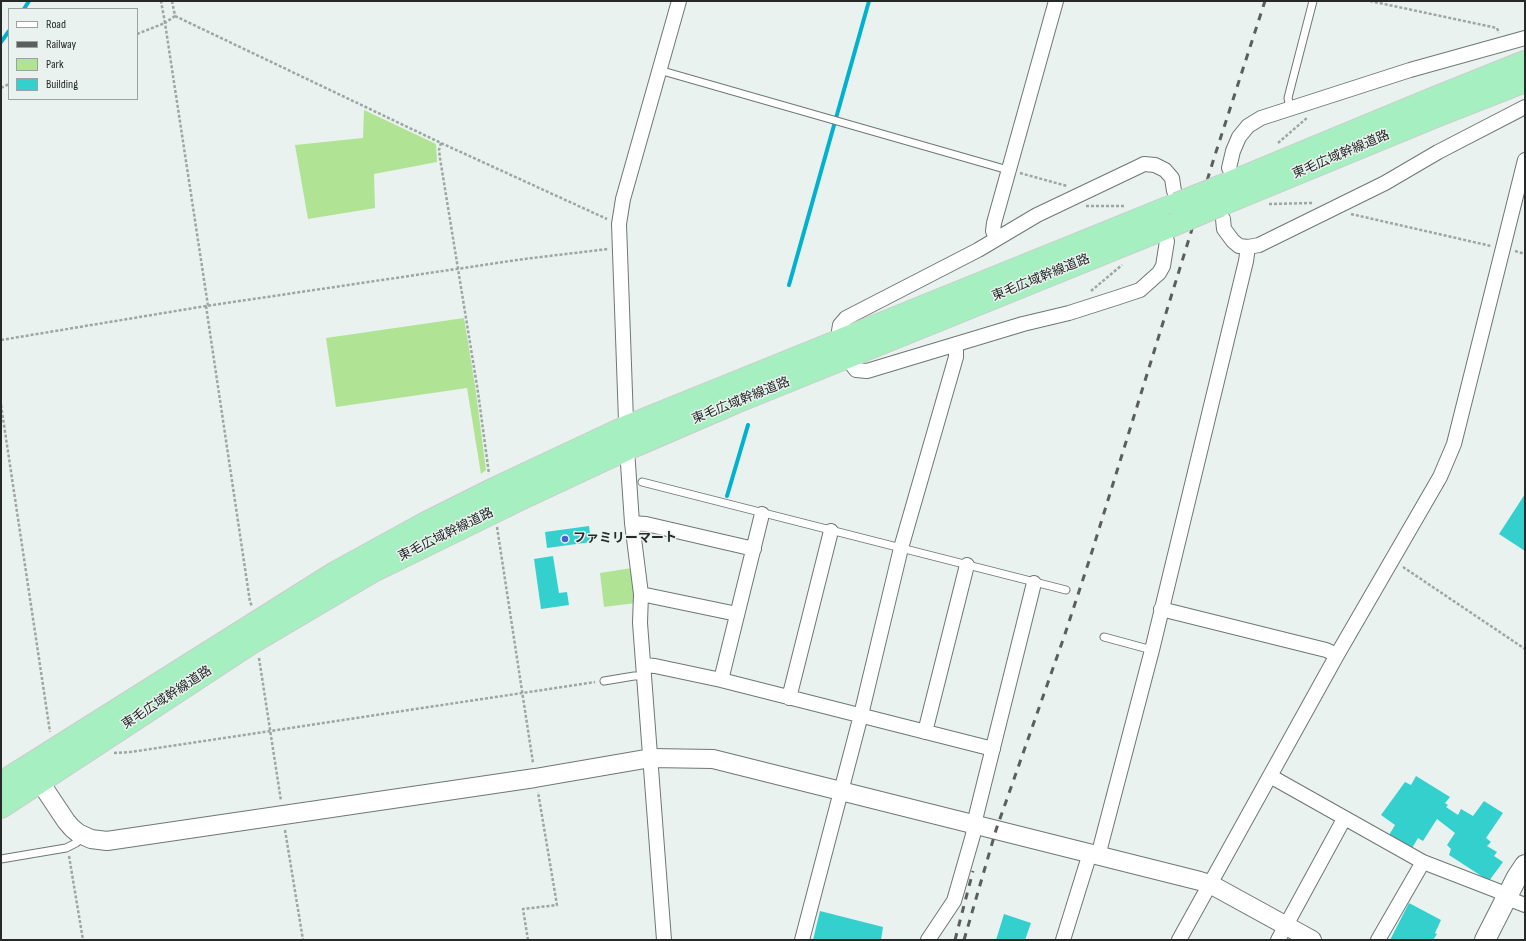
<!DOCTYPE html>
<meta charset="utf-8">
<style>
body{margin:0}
#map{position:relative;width:1526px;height:941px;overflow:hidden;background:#e9f2ef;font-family:"Sofia Sans Condensed",sans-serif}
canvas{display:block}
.frame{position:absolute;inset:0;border:2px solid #262928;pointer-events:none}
.legend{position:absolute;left:8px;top:8px;width:130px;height:92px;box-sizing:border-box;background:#e9f2ef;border:1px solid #9ba29f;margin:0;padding:5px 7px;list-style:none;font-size:12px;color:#262928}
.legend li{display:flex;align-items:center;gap:8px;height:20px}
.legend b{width:20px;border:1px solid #9ba29f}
</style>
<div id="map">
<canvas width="1526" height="941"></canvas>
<div class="frame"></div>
<ul class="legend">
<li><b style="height:5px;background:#fff"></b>Road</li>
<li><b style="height:5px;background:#5a5e5d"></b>Railway</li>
<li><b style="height:11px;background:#b0e494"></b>Park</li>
<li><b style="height:11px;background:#34d0ce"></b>Building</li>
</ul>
</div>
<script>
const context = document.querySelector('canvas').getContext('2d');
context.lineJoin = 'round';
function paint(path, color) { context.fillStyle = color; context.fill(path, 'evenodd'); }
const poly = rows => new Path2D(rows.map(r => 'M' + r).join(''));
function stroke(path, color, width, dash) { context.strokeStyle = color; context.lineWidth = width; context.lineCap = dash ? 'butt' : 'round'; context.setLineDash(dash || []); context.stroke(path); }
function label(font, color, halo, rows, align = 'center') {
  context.font = font + ' "Sofia Sans Condensed","Noto Sans JP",sans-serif'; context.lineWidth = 3; context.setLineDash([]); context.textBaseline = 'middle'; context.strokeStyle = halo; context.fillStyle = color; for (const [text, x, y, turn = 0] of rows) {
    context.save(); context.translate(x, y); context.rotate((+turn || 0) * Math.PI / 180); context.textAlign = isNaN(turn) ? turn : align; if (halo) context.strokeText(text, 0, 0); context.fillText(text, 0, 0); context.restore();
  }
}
paint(poly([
 [364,110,436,144,437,162,374,174,375,208,308,219,295,145,363,138],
 [464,318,475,385,486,470,481,474,467,388,336,407,326,338],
 [632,568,636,603,604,607,600,573]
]), '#b0e494');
stroke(poly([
 [24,9,29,1],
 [1,42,9,31],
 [789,285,869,1],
 [727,496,748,425]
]), '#00b2cd', 4);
paint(poly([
 [1525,494,1525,551,1499,534],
 [589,526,591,542,547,548,545,532],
 [553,556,559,593,567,592,569,605,541,609,534,559],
 [1416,776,1450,797,1445,803,1448,805,1446,807,1458,815,1461,809,1473,816,1484,801,1503,813,1486,838,1491,842,1487,846,1497,852,1494,856,1503,862,1489,881,1449,855,1451,849,1447,845,1455,833,1437,819,1423,841,1418,838,1412,848,1389,835,1395,825,1381,815,1405,782,1411,785],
 [1409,903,1441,920,1435,933,1437,934,1433,940,1390,940],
 [820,911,883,927,881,940,813,940],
 [1004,914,1031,923,1025,940,996,940]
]), '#34d0ce');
const service = poly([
 [659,70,1008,170],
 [1290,108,1288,98,1290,90,1313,1],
 [642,482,1066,590],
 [1104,637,1152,650],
 [604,681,634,676,645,676],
 [1,859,66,848,76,843,84,836]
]);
const minor = poly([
 [1229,168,1233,151,1239,137,1248,126,1261,118,1410,70,1525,38],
 [1223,219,1224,229,1233,241,1239,246,1248,247,1259,245,1385,183,1438,152,1525,107],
 [996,239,993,231,994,223,1056,1],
 [842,341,839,331,840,325,846,318,978,250,1037,215,1140,166,1144,164,1155,165,1165,170,1172,178,1174,191],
 [847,358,856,370,867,371,1023,324,1069,313,1116,298,1140,290,1159,273,1163,266,1167,241],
 [632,523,646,524,754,549],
 [641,594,737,614],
 [1161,609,1326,650,1337,655],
 [644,665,655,666,721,680,993,749],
 [721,680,762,514],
 [789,698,831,531],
 [925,732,967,565],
 [1270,776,1423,862,1498,891,1507,898,1525,905],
 [1098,856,1152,650,1246,261,1248,247],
 [664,940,640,623,641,594,632,523,627,449,619,224,623,199,679,1],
 [802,940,861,715,901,548,956,357,956,344],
 [928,940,954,901,973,835,974,824,1034,583],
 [1063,940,1090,853],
 [1179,940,1337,655,1440,477,1454,444,1525,160],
 [1278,940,1344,819],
 [1378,940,1423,862]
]);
const tertiary = poly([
 [40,782,66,821,72,828,78,833,91,839,107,841,535,778,651,758,713,759,1200,881,1210,884,1312,940]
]);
const secondary = poly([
 [1485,940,1517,877,1525,865]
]);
const trunk = poly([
 [1222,186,1432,99,1525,62],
 [1220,205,1436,116,1525,81],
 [1,783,335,573,426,523,496,488,626,427,1177,204],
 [1,807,251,643,373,571,520,499,627,449,736,402,1173,225]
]);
stroke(service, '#6f7775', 9);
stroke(minor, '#6f7775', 16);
stroke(tertiary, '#6f7775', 20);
stroke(secondary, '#6f7775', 22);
stroke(trunk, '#cbcccb', 24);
stroke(poly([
 [172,1,175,16],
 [1370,1,1497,28,1499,33],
 [175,16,441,143,607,219],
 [175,16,165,23,208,306],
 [137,34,165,23,161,1],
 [1,88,9,84],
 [441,143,439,150,440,158,478,392,489,474],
 [1278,143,1308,117],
 [1020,173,1067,186],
 [1269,204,1312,203],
 [1086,206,1125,206],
 [1351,214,1491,246],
 [1515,251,1525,254],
 [1091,291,1122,265],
 [206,306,250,602,252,606],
 [1,340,206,306,524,259,608,249],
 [1,405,50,732],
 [497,527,533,763],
 [1403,567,1525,649],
 [259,658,281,801],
 [114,753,131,752,595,682],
 [285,830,303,940],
 [69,856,83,940],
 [528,940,523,909,557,905,538,792]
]), '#9ea5a3', 2.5, [3, 2]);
stroke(service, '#fff', 7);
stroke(minor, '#fff', 14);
stroke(tertiary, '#fff', 18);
stroke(secondary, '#fff', 20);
stroke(trunk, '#a6efc0', 22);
stroke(poly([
 [955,940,973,871],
 [964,940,996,830,1064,637,1090,558,1215,155,1265,1]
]), '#5a5e5d', 3, [7, 7]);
const trunkBridge = poly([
 [1177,204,1222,186],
 [1173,225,1220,205]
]);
stroke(trunkBridge, '#cbcccb', 24, []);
stroke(trunkBridge, '#a6efc0', 22);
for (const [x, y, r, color] of [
 [565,539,4,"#4a5ed3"]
]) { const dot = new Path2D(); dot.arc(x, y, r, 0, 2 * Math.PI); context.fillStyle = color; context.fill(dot); stroke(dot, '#e9f2ef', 1.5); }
label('13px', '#262928', '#e9f2ef', [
 ["東毛広域幹線道路",1341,155,-23],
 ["東毛広域幹線道路",1041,278,-22],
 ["東毛広域幹線道路",741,401,-22],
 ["東毛広域幹線道路",446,535,-26],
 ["東毛広域幹線道路",167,698,-33]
]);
label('bold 13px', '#262928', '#e9f2ef', [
 ["ファミリーマート",573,539]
], 'left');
</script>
